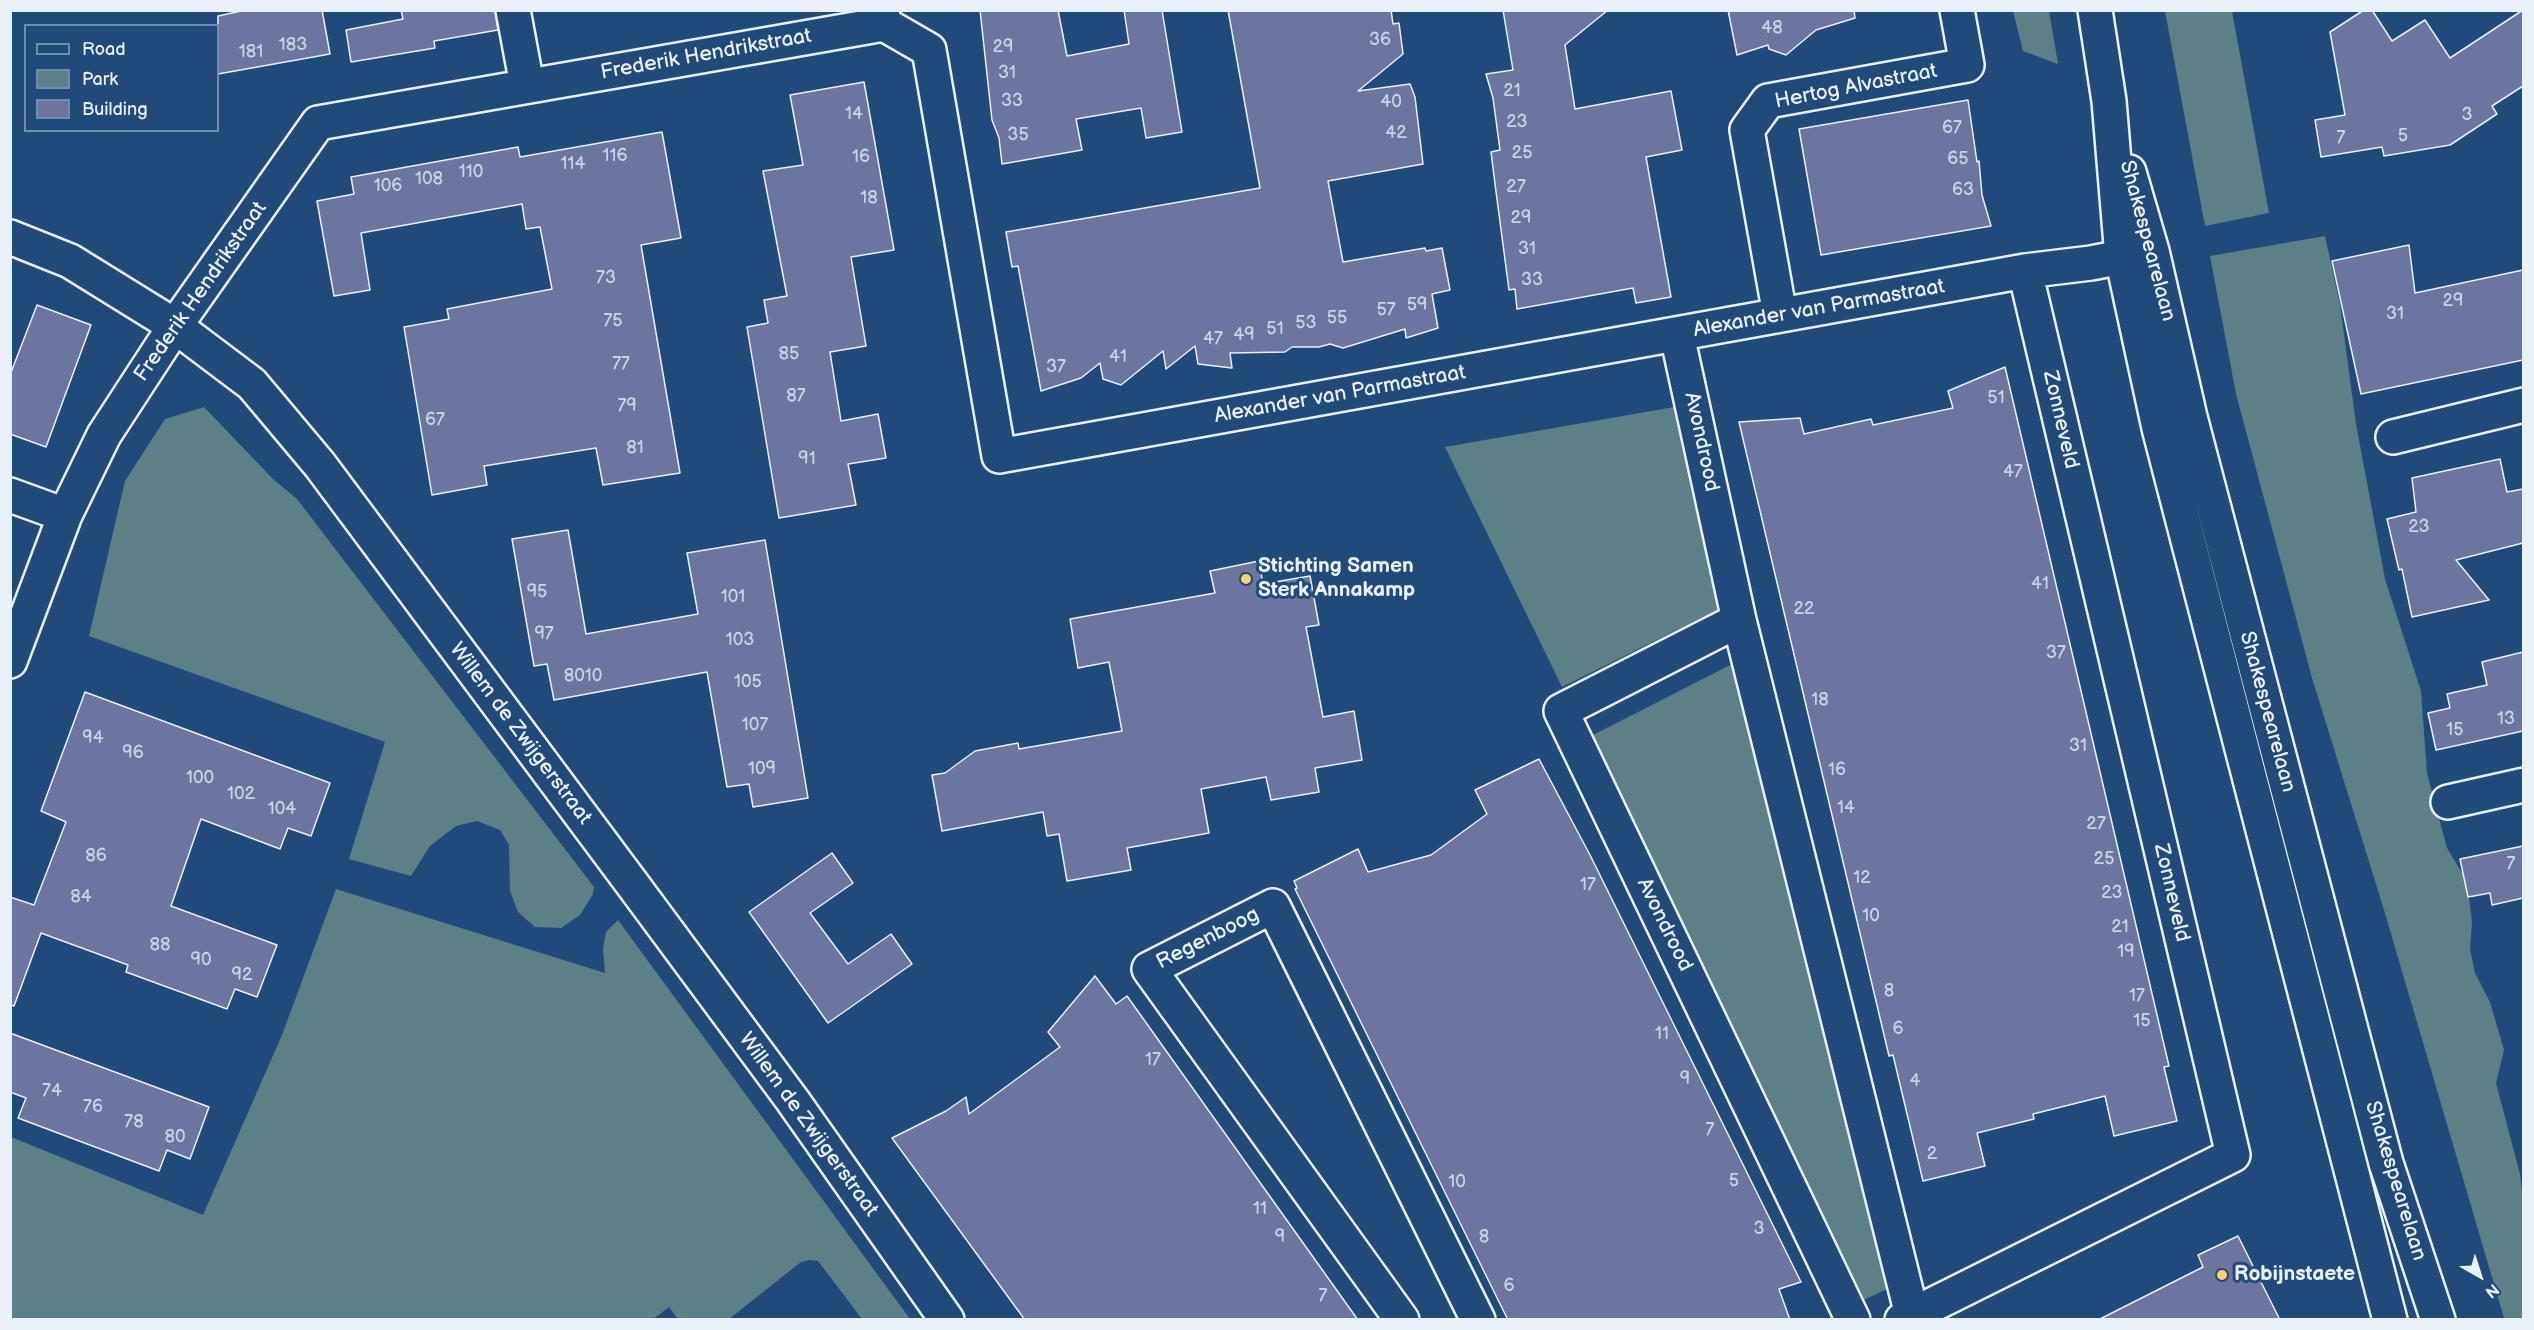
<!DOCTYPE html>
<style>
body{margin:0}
#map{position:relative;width:2534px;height:1330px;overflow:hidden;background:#1f4a7a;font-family:"Balsamiq Sans",sans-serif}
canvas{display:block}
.frame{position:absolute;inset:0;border:12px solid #e8f1f8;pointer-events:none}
.legend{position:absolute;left:24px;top:24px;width:195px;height:108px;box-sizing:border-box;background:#1f4a7a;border:2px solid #6f8dac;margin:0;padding:8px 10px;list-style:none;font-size:18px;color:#e8f1f8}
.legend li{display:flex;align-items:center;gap:12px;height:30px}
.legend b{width:30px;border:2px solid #6f8dac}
.north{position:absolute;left:2450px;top:1246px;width:60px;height:60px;-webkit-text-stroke:4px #1f4a7a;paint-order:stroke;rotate:141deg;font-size:16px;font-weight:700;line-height:24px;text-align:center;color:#e8f1f8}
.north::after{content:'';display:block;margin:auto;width:21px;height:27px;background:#e8f1f8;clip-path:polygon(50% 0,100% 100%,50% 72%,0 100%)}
</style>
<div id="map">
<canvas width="2534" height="1330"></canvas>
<div class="frame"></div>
<ul class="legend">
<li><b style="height:8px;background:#1f4a7a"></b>Road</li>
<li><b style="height:16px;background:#5c8085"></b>Park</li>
<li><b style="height:16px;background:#6b759e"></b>Building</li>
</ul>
<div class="north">N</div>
</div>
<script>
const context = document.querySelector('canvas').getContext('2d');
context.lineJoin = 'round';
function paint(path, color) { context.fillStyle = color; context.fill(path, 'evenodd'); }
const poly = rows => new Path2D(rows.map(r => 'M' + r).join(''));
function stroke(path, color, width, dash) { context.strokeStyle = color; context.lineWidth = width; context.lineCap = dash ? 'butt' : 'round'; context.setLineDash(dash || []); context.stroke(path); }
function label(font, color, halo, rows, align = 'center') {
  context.font = font + ' "Balsamiq Sans",sans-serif'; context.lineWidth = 6; context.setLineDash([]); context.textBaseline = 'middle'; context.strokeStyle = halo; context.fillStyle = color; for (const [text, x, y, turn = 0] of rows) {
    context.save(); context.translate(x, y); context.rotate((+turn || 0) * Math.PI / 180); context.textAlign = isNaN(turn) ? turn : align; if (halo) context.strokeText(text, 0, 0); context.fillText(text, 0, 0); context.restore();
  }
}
paint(poly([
 [2013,11,2049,11,2058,64,2023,51],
 [2165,11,2232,11,2269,213,2205,226],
 [2325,236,2340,305,2356,424,2385,579,2421,691,2427,773,2447,848,2467,881,2472,922,2470,949,2475,973,2490,1002,2504,1050,2496,1083,2520,1174,2523,1200,2523,1319,2504,1318,2384,910,2312,678,2236,394,2210,256],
 [1680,406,1729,604,1562,687,1445,447],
 [204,407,274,480,297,499,594,887,593,894,580,915,561,928,535,927,518,912,510,891,509,845,500,830,477,821,456,826,430,846,411,876,349,859,385,742,89,636,125,481,165,419],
 [1740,660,1889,1288,1864,1300,1591,736],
 [336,889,605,973,603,949,606,932,618,920,910,1319,862,1319,818,1261,809,1260,801,1262,729,1319,678,1319,669,1307,652,1320,11,1319,11,1137,203,1215,282,1035]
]), '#5c8085');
const building = poly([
 [246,10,322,10,330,54,218,74,218,16,246,10],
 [401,10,495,10,498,30,434,41,435,48,351,62,346,30,403,19,401,10],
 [980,10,1058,10,1067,56,1129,44,1124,10,1162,10,1182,132,1146,138,1141,108,1076,119,1082,150,1002,164,999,138,992,120,980,10],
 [1228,10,1391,10,1393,24,1399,23,1403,54,1358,91,1410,84,1415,97,1423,164,1328,181,1343,262,1425,248,1426,251,1442,248,1450,290,1432,294,1438,328,1406,338,1405,329,1343,348,1330,344,1319,347,1292,347,1285,352,1230,353,1232,368,1198,364,1195,346,1166,369,1163,351,1121,385,1103,379,1100,363,1081,378,1041,391,1018,266,1012,267,1006,232,1260,188,1228,10],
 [1503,10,1608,10,1565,45,1575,109,1671,91,1682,150,1646,157,1671,297,1636,303,1633,288,1517,309,1515,289,1509,290,1495,184,1491,152,1500,150,1493,98,1486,74,1513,70,1503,10],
 [1728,10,1854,10,1855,18,1816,30,1786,55,1769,49,1768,45,1737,55,1728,10],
 [2364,10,2372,10,2392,41,2425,20,2450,58,2523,10,2523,86,2492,106,2497,114,2450,145,2384,156,2382,147,2321,157,2315,120,2345,115,2330,32,2364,10],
 [864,82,894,250,851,257,866,346,830,352,841,421,878,414,886,458,848,464,856,505,779,518,747,327,768,323,764,300,787,296,763,171,803,165,790,95,864,82],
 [1968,100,1977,162,1979,161,1982,195,1991,226,1821,255,1799,129,1968,100],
 [662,132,681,238,641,245,680,473,603,485,596,448,484,466,487,485,432,495,404,327,449,319,447,309,552,289,540,227,526,229,522,204,361,233,370,290,334,296,317,201,354,194,351,177,518,147,520,157,662,132],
 [2409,245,2415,293,2523,270,2523,360,2361,394,2332,261,2409,245],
 [37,305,91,325,46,447,10,434,10,375,37,305],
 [2005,367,2169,1066,2164,1067,2177,1121,2114,1136,2105,1096,2033,1114,2034,1119,1977,1133,1985,1166,1923,1181,1893,1055,1889,1056,1739,422,1800,418,1804,434,1871,419,1873,425,1953,408,1948,391,2005,367],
 [2500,459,2507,492,2523,489,2523,543,2456,560,2489,600,2412,617,2402,569,2399,570,2387,519,2416,512,2412,478,2500,459],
 [568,530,586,634,698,614,687,553,765,540,808,798,753,807,749,784,727,787,707,672,554,700,547,664,534,666,512,539,568,530],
 [1259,561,1263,584,1310,576,1319,625,1306,627,1323,717,1354,711,1362,760,1315,768,1319,792,1271,800,1266,777,1201,789,1209,833,1127,848,1131,870,1067,881,1059,834,1047,836,1043,812,942,831,932,775,945,773,975,751,1018,743,1019,749,1122,731,1109,662,1078,668,1070,619,1215,593,1210,571,1259,561],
 [2523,652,2523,731,2436,750,2428,713,2450,708,2447,694,2487,685,2482,662,2523,652],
 [85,692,330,783,311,836,288,828,280,849,201,819,171,906,277,945,257,997,235,989,227,1009,126,972,128,965,41,933,14,1006,10,1005,10,897,34,905,66,822,41,811,85,692],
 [1539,759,1590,855,1801,1282,1779,1289,1790,1320,1508,1320,1295,889,1297,888,1294,881,1358,849,1368,872,1431,855,1487,814,1475,790,1539,759],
 [2523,846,2523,898,2492,905,2490,893,2468,897,2460,859,2523,846],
 [832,853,853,883,810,913,848,964,891,934,912,964,828,1023,749,912,832,853],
 [1095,976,1116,1004,1127,996,1358,1320,1025,1320,892,1138,946,1111,966,1097,969,1114,1060,1047,1048,1032,1095,976],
 [10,1033,209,1107,190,1159,167,1150,159,1171,18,1118,26,1098,10,1092,10,1033],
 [2238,1236,2280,1320,2098,1320,2203,1267,2198,1255,2238,1236]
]);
paint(building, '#6b759e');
stroke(building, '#e8f1f8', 1.5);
const minor = poly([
 [513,10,527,85],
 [882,10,884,24,929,50,999,456,2025,271,2091,263,2148,252],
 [10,237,70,261,175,326,252,384,320,465,633,885,793,1101,947,1320],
 [1780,315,1747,130,1768,101,1967,65,1957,10],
 [1677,335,1739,620,1912,1315],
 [2393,437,2524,405],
 [10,495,65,515],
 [1739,620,1561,711,1853,1320],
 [10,661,65,515,104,435,175,326,318,123,884,24],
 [2448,802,2524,785],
 [1402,1320,1149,969,1273,906,1478,1320],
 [1902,1320,2233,1155,2025,271]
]);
const tertiary = poly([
 [2095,10,2109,101,2122,257,2159,428,2390,1320],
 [2129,172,2152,251,2190,417,2386,1163,2438,1320]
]);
stroke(minor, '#e8f1f8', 38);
stroke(tertiary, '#e8f1f8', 38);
stroke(minor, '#1f4a7a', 33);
stroke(tertiary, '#1f4a7a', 33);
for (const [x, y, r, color] of [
 [1246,579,6,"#ffd166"],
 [2222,1275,6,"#ffd166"]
]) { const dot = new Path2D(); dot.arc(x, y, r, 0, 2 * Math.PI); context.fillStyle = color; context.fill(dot); stroke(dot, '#1f4a7a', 2); }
label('18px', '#c9d2e2', null, [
 ["48",1772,28],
 ["36",1380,40],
 ["183",293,45],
 ["29",1003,47],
 ["181",251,52],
 ["31",1007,73],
 ["21",1512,91],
 ["33",1012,101],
 ["40",1391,102],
 ["14",854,114],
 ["3",2467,115],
 ["23",1517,122],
 ["67",1952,128],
 ["42",1396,133],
 ["35",1018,135],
 ["5",2403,136],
 ["7",2341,138],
 ["25",1522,153],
 ["116",615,156],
 ["16",861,157],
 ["65",1958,159],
 ["114",573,164],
 ["110",471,172],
 ["108",429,179],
 ["106",388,186],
 ["27",1516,187],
 ["63",1963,190],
 ["18",869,198],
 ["29",1521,218],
 ["31",1527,249],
 ["73",606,278],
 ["33",1532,280],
 ["29",2453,301],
 ["59",1417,305],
 ["57",1386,310],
 ["31",2395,314],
 ["55",1337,318],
 ["75",613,321],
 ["53",1306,323],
 ["51",1275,329],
 ["49",1244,335],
 ["47",1213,339],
 ["85",789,354],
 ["41",1118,357],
 ["77",621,364],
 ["37",1056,367],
 ["87",796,396],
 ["51",1996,398],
 ["79",627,406],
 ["67",435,420],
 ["81",635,448],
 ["91",807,459],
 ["47",2013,472],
 ["23",2419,527],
 ["41",2040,584],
 ["95",537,592],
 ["101",733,597],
 ["22",1804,609],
 ["97",544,634],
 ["103",740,640],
 ["37",2056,653],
 ["8010",583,676],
 ["105",748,682],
 ["18",1820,700],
 ["13",2506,719],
 ["107",755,725],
 ["15",2455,730],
 ["94",93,738],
 ["31",2078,746],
 ["96",133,753],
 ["109",762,769],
 ["16",1837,770],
 ["100",200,778],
 ["102",241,794],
 ["14",1846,808],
 ["104",282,809],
 ["27",2096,824],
 ["86",96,856],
 ["25",2104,859],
 ["7",2511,864],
 ["12",1862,878],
 ["17",1588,885],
 ["23",2112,893],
 ["84",81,897],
 ["10",1871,916],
 ["21",2120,927],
 ["88",160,945],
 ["19",2126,952],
 ["90",201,960],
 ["92",242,975],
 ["8",1889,991],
 ["17",2137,996],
 ["15",2142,1021],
 ["6",1898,1029],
 ["11",1662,1034],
 ["17",1153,1060],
 ["9",1685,1079],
 ["4",1915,1081],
 ["74",52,1091],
 ["76",93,1107],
 ["78",134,1122],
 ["7",1710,1130],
 ["80",175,1137],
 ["2",1932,1154],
 ["5",1734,1181],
 ["10",1457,1182],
 ["11",1260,1209],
 ["3",1759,1229],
 ["9",1280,1237],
 ["8",1484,1237],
 ["6",1509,1286],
 ["7",1323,1296]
]);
label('21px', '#e8f1f8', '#1f4a7a', [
 ["Frederik Hendrikstraat",706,55,-10],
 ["Hertog Alvastraat",1856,87,-11],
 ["Shakespearelaan",2147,241,75],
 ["Frederik Hendrikstraat",201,292,-55],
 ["Alexander van Parmastraat",1819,309,-10],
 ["Alexander van Parmastraat",1340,395,-10],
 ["Zonneveld",2060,420,77],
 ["Avondrood",1701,442,78],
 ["Shakespearelaan",2267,712,75],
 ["Willem de Zwijgerstraat",520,734,53],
 ["Zonneveld",2171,893,77],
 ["Avondrood",1664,925,64],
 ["Regenboog",1208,939,-27],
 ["Willem de Zwijgerstraat",808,1125,54],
 ["Shakespearelaan",2395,1181,73]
]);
label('bold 21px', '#e8f1f8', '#1f4a7a', [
 ["Stichting Samen",1258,567],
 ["Sterk Annakamp",1258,591],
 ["Robijnstaete",2234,1275]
], 'left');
</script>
